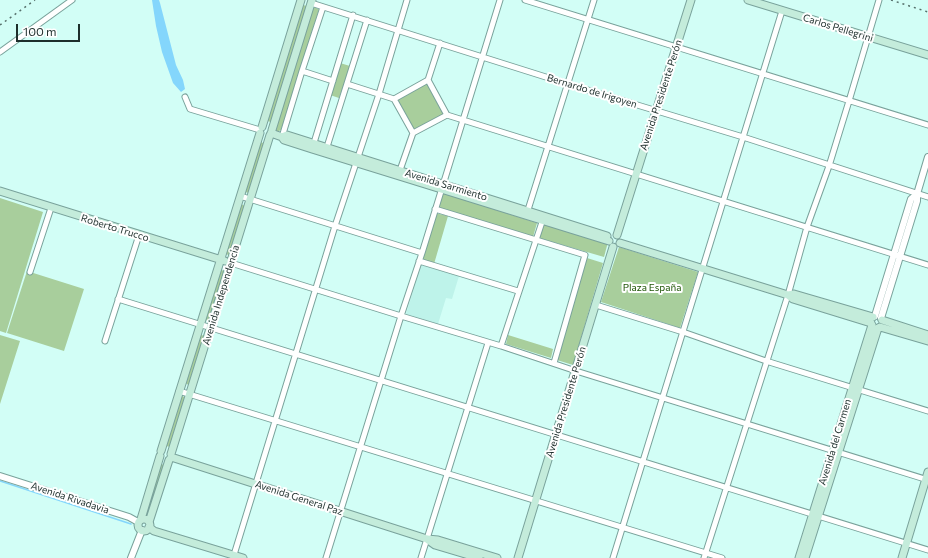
<!DOCTYPE html>
<meta charset="utf-8">
<style>
body{margin:0}
#map{position:relative;width:928px;height:558px;overflow:hidden;background:#d2fef6;font-family:Commissioner,sans-serif}
canvas{display:block}
.scale{position:absolute;left:16px;top:24px;width:64px;height:18px;box-sizing:border-box;border:2px solid #1d2e2b;border-top:0;padding-left:5px;font-size:12px;line-height:14px;white-space:nowrap;color:#1d2e2b;-webkit-text-stroke:3px #fff;paint-order:stroke}
</style>
<div id="map">
<canvas width="928" height="558"></canvas>
<div class="scale">100 m</div>
</div>
<script>
const context = document.querySelector('canvas').getContext('2d');
context.lineJoin = 'round';
function paint(path, color) { context.fillStyle = color; context.fill(path, 'evenodd'); }
const poly = rows => new Path2D(rows.map(r => 'M' + r).join(''));
function stroke(path, color, width, dash) { context.strokeStyle = color; context.lineWidth = width; context.lineCap = dash ? 'butt' : 'round'; context.setLineDash(dash || []); context.stroke(path); }
function label(font, color, halo, rows, align = 'center') {
  context.font = font + ' Commissioner,sans-serif'; context.lineWidth = 4; context.setLineDash([]); context.textBaseline = 'middle'; context.strokeStyle = halo; context.fillStyle = color; for (const [text, x, y, turn = 0] of rows) {
    context.save(); context.translate(x, y); context.rotate((+turn || 0) * Math.PI / 180); context.textAlign = isNaN(turn) ? turn : align; if (halo) context.strokeText(text, 0, 0); context.fillText(text, 0, 0); context.restore();
  }
}
paint(poly([
 [421,265,459,276,452,299,446,298,438,324,406,314]
]), '#bef3ea');
paint(poly([
 [303,5,307,6,271,122,267,121],
 [311,6,319,9,281,130,277,132,274,131],
 [340,63,350,66,339,98,330,95],
 [426,83,428,84,443,113,443,115,414,130,397,101,397,99],
 [261,142,265,144,249,193,245,192],
 [443,193,537,223,533,237,438,208],
 [0,198,43,212,6,333,0,331],
 [241,204,245,206,229,255,225,254],
 [435,213,448,216,434,264,422,259],
 [543,224,608,242,604,257,539,238],
 [619,247,698,272,680,328,601,302],
 [587,258,603,263,573,365,557,360],
 [221,270,225,271,209,321,205,320],
 [27,271,84,289,64,351,7,333],
 [0,335,20,341,0,404],
 [201,335,205,336,190,385,186,384],
 [508,335,553,349,551,358,506,344],
 [182,396,185,397,170,447,166,446],
 [161,464,164,465,149,515,145,513]
]), '#a8ce9c');
paint(poly([
 [152,0,159,0,160,3,176,65,183,80,185,89,181,92,173,83,162,52,156,26]
]), '#84d6fc');
stroke(poly([
 [0,481,131,524]
]), '#84d6fc', 1.5);
const minor = poly([
 [525,0,928,125],
 [311,3,568,84,743,137,928,197],
 [0,52,72,0],
 [302,71,333,81],
 [428,80,440,43],
 [347,84,394,99],
 [185,97,190,109,260,130],
 [447,115,413,133,394,99,428,80,447,115,928,265],
 [282,137,302,71,323,7],
 [313,146,353,15],
 [326,150,367,20],
 [399,173,413,133],
 [240,196,422,253],
 [435,209,585,255,554,363],
 [527,213,594,0],
 [419,261,518,291],
 [231,263,401,316,501,346,576,371,928,480],
 [30,272,51,208],
 [118,299,928,550],
 [596,305,683,332,766,361,928,411],
 [105,341,139,235],
 [501,346,543,219],
 [179,391,722,558],
 [233,558,335,226,379,94,407,0],
 [326,558,401,316,422,253,500,0],
 [421,558,488,343],
 [613,558,782,11],
 [704,558,788,295,807,227,829,166,849,101,879,0]
]);
const tertiary = poly([
 [875,316,911,199,917,194],
 [881,318,917,201,917,194,928,157],
 [0,476,129,517,138,522],
 [131,558,142,530]
]);
const secondary = poly([
 [748,0,928,55],
 [262,127,301,0],
 [272,130,312,0],
 [271,133,282,137,284,140,312,149,609,241],
 [282,137,287,135,607,236],
 [0,191,225,261],
 [617,235,691,0],
 [620,243,788,295,793,299,871,323],
 [788,295,794,294,873,317],
 [882,320,928,335],
 [880,327,928,341],
 [161,451,260,133],
 [171,454,270,135],
 [171,457,427,539,438,540,497,558],
 [141,519,160,456],
 '138 525a6 6 0 1 1 12 0a6 6 0 1 1-12 0Z',
 [149,522,169,460],
 [149,527,154,531,243,558],
 [428,540,435,545,479,558],
 [518,558,613,247],
 [799,558,872,325],
 [805,558,878,328],
 [902,558,928,472]
]);
stroke(minor, '#79a29b', 7);
stroke(tertiary, '#79a29b', 8);
stroke(secondary, '#79a29b', 9);
stroke(minor, '#fff', 5);
stroke(tertiary, '#fff', 6);
stroke(secondary, '#c4ecdb', 7);
stroke(poly([
 [891,0,928,12],
 [0,25,35,0]
]), '#56706b', 1.5, [2, 4]);
label('10px', '#1d2e2b', '#fff', [
 ["Carlos Pellegrini",838,28,17],
 ["Bernardo de Irigoyen",592,91,17],
 ["Avenida Presidente Perón",661,95,-72],
 ["Avenida Sarmiento",446,185,17],
 ["Roberto Trucco",115,228,17],
 ["Avenida Independencia",221,295,-73],
 ["Avenida Presidente Perón",566,402,-73],
 ["Avenida del Carmen",835,442,-73],
 ["Avenida Rivadavia",70,498,18],
 ["Avenida General Paz",299,498,18]
]);
label('10px', '#1f5506', '#fff', [
 ["Plaza España",652,288]
]);
</script>
